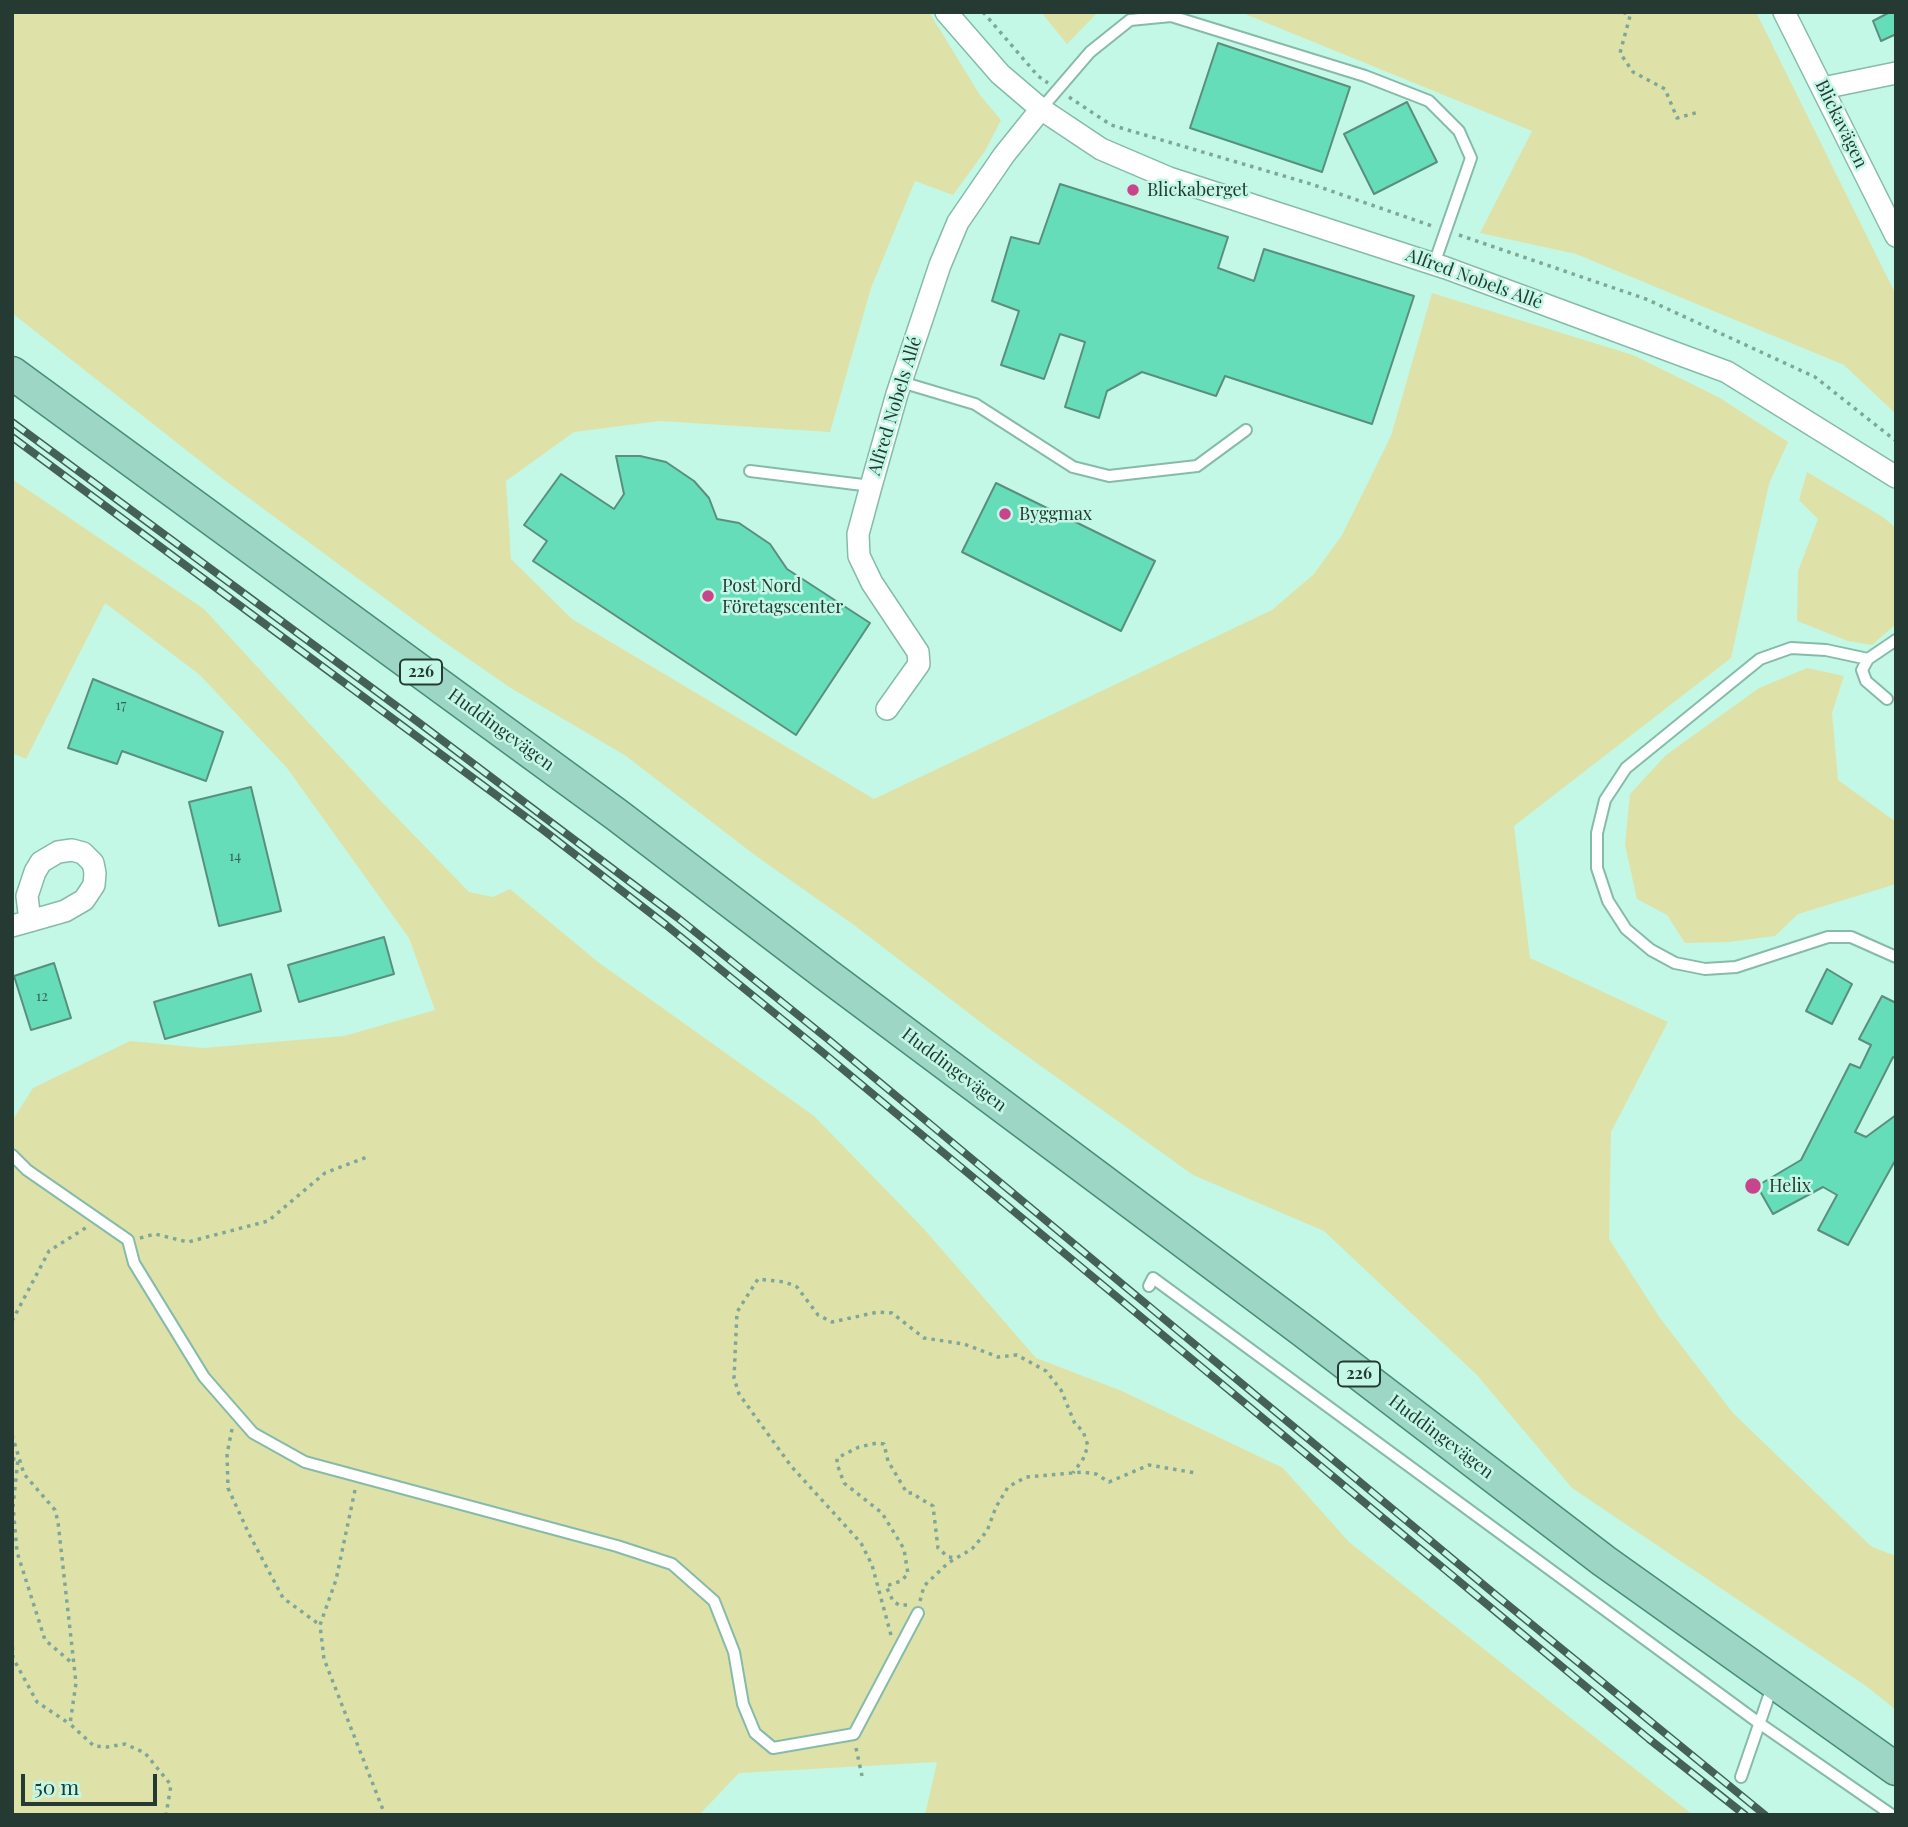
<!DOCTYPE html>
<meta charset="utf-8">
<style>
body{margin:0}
#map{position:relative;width:1908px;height:1827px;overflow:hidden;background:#c2f8e5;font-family:"Playfair Display",serif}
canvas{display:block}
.frame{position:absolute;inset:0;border:14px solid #253a33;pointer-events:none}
.scale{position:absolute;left:21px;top:1774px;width:136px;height:32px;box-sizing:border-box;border:4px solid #253a33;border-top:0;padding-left:9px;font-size:21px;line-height:24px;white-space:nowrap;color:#253a33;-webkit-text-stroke:5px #c2f8e5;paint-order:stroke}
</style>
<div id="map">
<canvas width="1908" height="1827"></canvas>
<div class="frame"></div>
<div class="scale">50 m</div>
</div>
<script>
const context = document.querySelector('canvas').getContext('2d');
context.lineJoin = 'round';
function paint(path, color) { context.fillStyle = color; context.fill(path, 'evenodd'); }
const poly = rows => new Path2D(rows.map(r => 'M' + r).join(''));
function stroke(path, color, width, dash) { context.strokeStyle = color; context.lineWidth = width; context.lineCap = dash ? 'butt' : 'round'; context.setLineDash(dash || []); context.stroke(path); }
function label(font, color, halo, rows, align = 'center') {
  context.font = font + ' "Playfair Display",serif'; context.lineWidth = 5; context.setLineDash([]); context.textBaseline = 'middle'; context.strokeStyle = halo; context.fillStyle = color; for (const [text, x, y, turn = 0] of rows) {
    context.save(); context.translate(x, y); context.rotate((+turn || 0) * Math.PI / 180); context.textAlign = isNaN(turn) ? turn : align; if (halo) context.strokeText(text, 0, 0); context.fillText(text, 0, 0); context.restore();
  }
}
paint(poly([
 [12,12,929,12,980,95,1001,120,985,151,953,195,915,181,871,288,830,432,660,421,574,432,506,481,511,559,572,619,874,799,1272,610,1314,574,1342,535,1391,436,1432,293,1633,355,1720,398,1788,442,1769,484,1731,658,1514,826,1530,958,1668,1022,1611,1132,1609,1239,1660,1318,1733,1413,1872,1547,1896,1556,1896,1710,1866,1686,1572,1488,1477,1375,1324,1231,1193,1175,992,1031,854,925,756,856,626,756,509,687,440,639,223,479,12,313],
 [1041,12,1098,12,1067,44],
 [1240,12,1756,12,1896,295,1896,414,1844,365,1576,254,1480,233,1532,131],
 [1807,472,1883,517,1896,528,1896,624,1872,645,1848,641,1797,621,1798,571,1818,519,1799,500],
 [12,479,204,609,378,798,469,892,493,897,510,889,598,962,814,1116,924,1229,1036,1358,1122,1391,1283,1468,1349,1542,1693,1815,925,1815,937,1762,739,1773,699,1815,12,1815,12,1121,33,1088,130,1041,203,1048,344,1036,435,1010,409,938,287,768,200,675,105,603,26,759,12,753],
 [1807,668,1844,676,1832,713,1838,780,1896,822,1896,884,1798,914,1775,936,1729,942,1685,943,1667,915,1637,899,1625,845,1630,794,1666,755,1759,688]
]), '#dfe2a8');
const building = poly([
 [1890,12,1896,12,1896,38,1894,35,1881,41,1873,21,1890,12],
 [1218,43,1350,87,1322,172,1190,128,1218,43],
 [1407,102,1437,162,1374,194,1344,134,1407,102],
 [1060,184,1228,237,1218,268,1254,281,1264,249,1414,296,1372,424,1225,376,1216,396,1142,372,1107,391,1099,418,1065,407,1085,342,1060,334,1044,379,1001,365,1019,311,992,301,1011,237,1039,244,1060,184],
 [616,456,640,456,666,462,694,481,709,498,717,519,739,523,770,544,787,569,870,623,796,735,533,561,547,541,524,525,561,474,614,509,624,494,616,456],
 [996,483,1155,561,1121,631,962,552,996,483],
 [93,679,223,732,206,781,122,751,117,764,68,748,93,679],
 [251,787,281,911,219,926,189,802,251,787],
 [384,937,394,974,299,1002,288,965,384,937],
 [54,963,71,1018,31,1030,14,976,54,963],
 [1827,969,1852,984,1832,1024,1806,1011,1827,969],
 [251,974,261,1011,165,1039,154,1002,251,974],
 [1882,996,1896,1003,1896,1059,1893,1057,1855,1132,1866,1137,1896,1115,1896,1159,1848,1245,1818,1230,1837,1195,1823,1187,1773,1214,1757,1186,1801,1160,1850,1064,1860,1068,1871,1045,1859,1039,1882,996]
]);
paint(building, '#65ddb9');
stroke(building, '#5a8e7d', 2);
const lane = poly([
 [1041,109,1090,52,1130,20,1171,16,1365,76,1429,101,1459,131,1471,158,1434,264],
 [901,382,975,404,1073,467,1109,476,1197,466,1246,430],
 [750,471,871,486],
 [1896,640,1868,659,1826,650,1791,648,1760,659,1626,768,1605,800,1597,833,1597,868,1608,901,1626,929,1651,950,1675,963,1705,969,1736,967,1828,937,1851,937,1896,957],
 [1868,659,1862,670,1866,681,1887,699],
 [12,1155,27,1170,128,1240,134,1263,204,1377,253,1433,305,1462,617,1546,672,1564,714,1601,734,1652,743,1704,755,1733,773,1748,854,1734,918,1613],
 [1149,1286,1153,1278,1759,1723,1892,1815],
 [1741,1777,1773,1684]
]);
const street = poly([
 [946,12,1000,74,1041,109,1101,149,1169,178,1446,268,1727,372,1896,477],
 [1784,12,1896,236],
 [1823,88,1896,73],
 [887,709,919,664,918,652,872,583,859,556,858,534,871,486,897,394,940,265,958,222,1004,155,1041,109],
 [12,926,30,921,65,911,84,900,94,885,95,873,93,863,83,853,72,850,58,852,41,862,35,872,27,896,30,921]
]);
const primary = poly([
 [12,373,617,815,827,975,1302,1330,1604,1561,1896,1769]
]);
stroke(lane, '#86bba9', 14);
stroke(street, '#86bba9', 24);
stroke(primary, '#498d78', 35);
stroke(poly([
 [983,12,1038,76,1048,83],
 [1623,12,1630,16,1620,53,1633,72,1665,89,1677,118,1699,112],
 [1069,97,1111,125,1311,184,1432,226],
 [1459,235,1646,299,1815,377,1896,441],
 [140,1238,155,1234,188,1242,268,1221,325,1173,367,1157],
 [12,1321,49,1251,87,1227],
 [12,1402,12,1417],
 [232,1429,227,1454,228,1488,249,1534,283,1598,320,1625],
 [12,1435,24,1474,55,1510,58,1522,76,1683,70,1724,94,1746,107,1747,125,1744,145,1753,171,1785,166,1815],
 [12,1459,18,1459,13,1506,17,1552,45,1640,72,1663],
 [355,1490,336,1580,320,1625,324,1659,385,1815],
 [920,1601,924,1586,948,1563,972,1549,987,1531,996,1507,1008,1487,1026,1477,1083,1472,1096,1474,1109,1482,1149,1465,1196,1473],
 [907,1605,899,1605,893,1601,886,1586,901,1581,908,1574,904,1549,882,1513,844,1483,837,1464,837,1458,859,1447,877,1443,884,1444,888,1461,907,1493,913,1493,919,1498,933,1506,938,1548,948,1557,956,1558],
 [891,1635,872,1565,861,1543,791,1466,739,1394,734,1378,737,1312,758,1279,785,1282,797,1287,818,1315,832,1322,878,1312,892,1313,924,1338,964,1344,998,1357,1017,1355,1046,1371,1061,1390,1075,1424,1083,1431,1088,1446,1083,1459,1073,1473],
 [12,1638,13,1658,37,1702,70,1724],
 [856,1748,862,1776]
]), '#7fa799', 3.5, [3.5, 5]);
stroke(lane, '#fff', 10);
stroke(street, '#fff', 21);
stroke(primary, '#9dd6c4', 32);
const rail = poly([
 [12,422,418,722,678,918,829,1040,1497,1596,1765,1815],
 [12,437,542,829,666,925,821,1051,1649,1739,1745,1815]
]);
stroke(rail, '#446057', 8);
stroke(rail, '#c2f8e5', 5, [16]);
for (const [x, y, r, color] of [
 [1133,190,7,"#c8448b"],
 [1005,514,7,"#c8448b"],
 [708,596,7,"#c8448b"],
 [1753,1186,9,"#c8448b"]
]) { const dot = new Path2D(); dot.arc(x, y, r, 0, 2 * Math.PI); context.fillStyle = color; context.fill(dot); stroke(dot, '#c2f8e5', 2.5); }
label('14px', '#356354', null, [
 ["17",121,706],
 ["14",235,857],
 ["12",42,997]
]);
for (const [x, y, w] of [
 [421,672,42],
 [1359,1374,42]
]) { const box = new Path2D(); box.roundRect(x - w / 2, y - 12.5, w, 25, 5); context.fillStyle = '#c2f8e5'; context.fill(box); stroke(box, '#253a33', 2); }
label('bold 16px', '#253a33', null, [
 ["226",421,672],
 ["226",1359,1374]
]);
label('18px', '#253a33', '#c2f8e5', [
 ["Blickavägen",1841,124,64],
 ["Alfred Nobels Allé",1474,279,20],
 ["Alfred Nobels Allé",895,406,-73],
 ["Huddingevägen",501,730,36],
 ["Huddingevägen",954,1070,37],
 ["Huddingevägen",1441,1437,37]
]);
label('18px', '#253a33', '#c2f8e5', [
 ["Blickaberget",1147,190],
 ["Byggmax",1019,514],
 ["Post Nord",722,586],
 ["Företagscenter",722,607],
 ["Helix",1769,1186]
], 'left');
</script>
